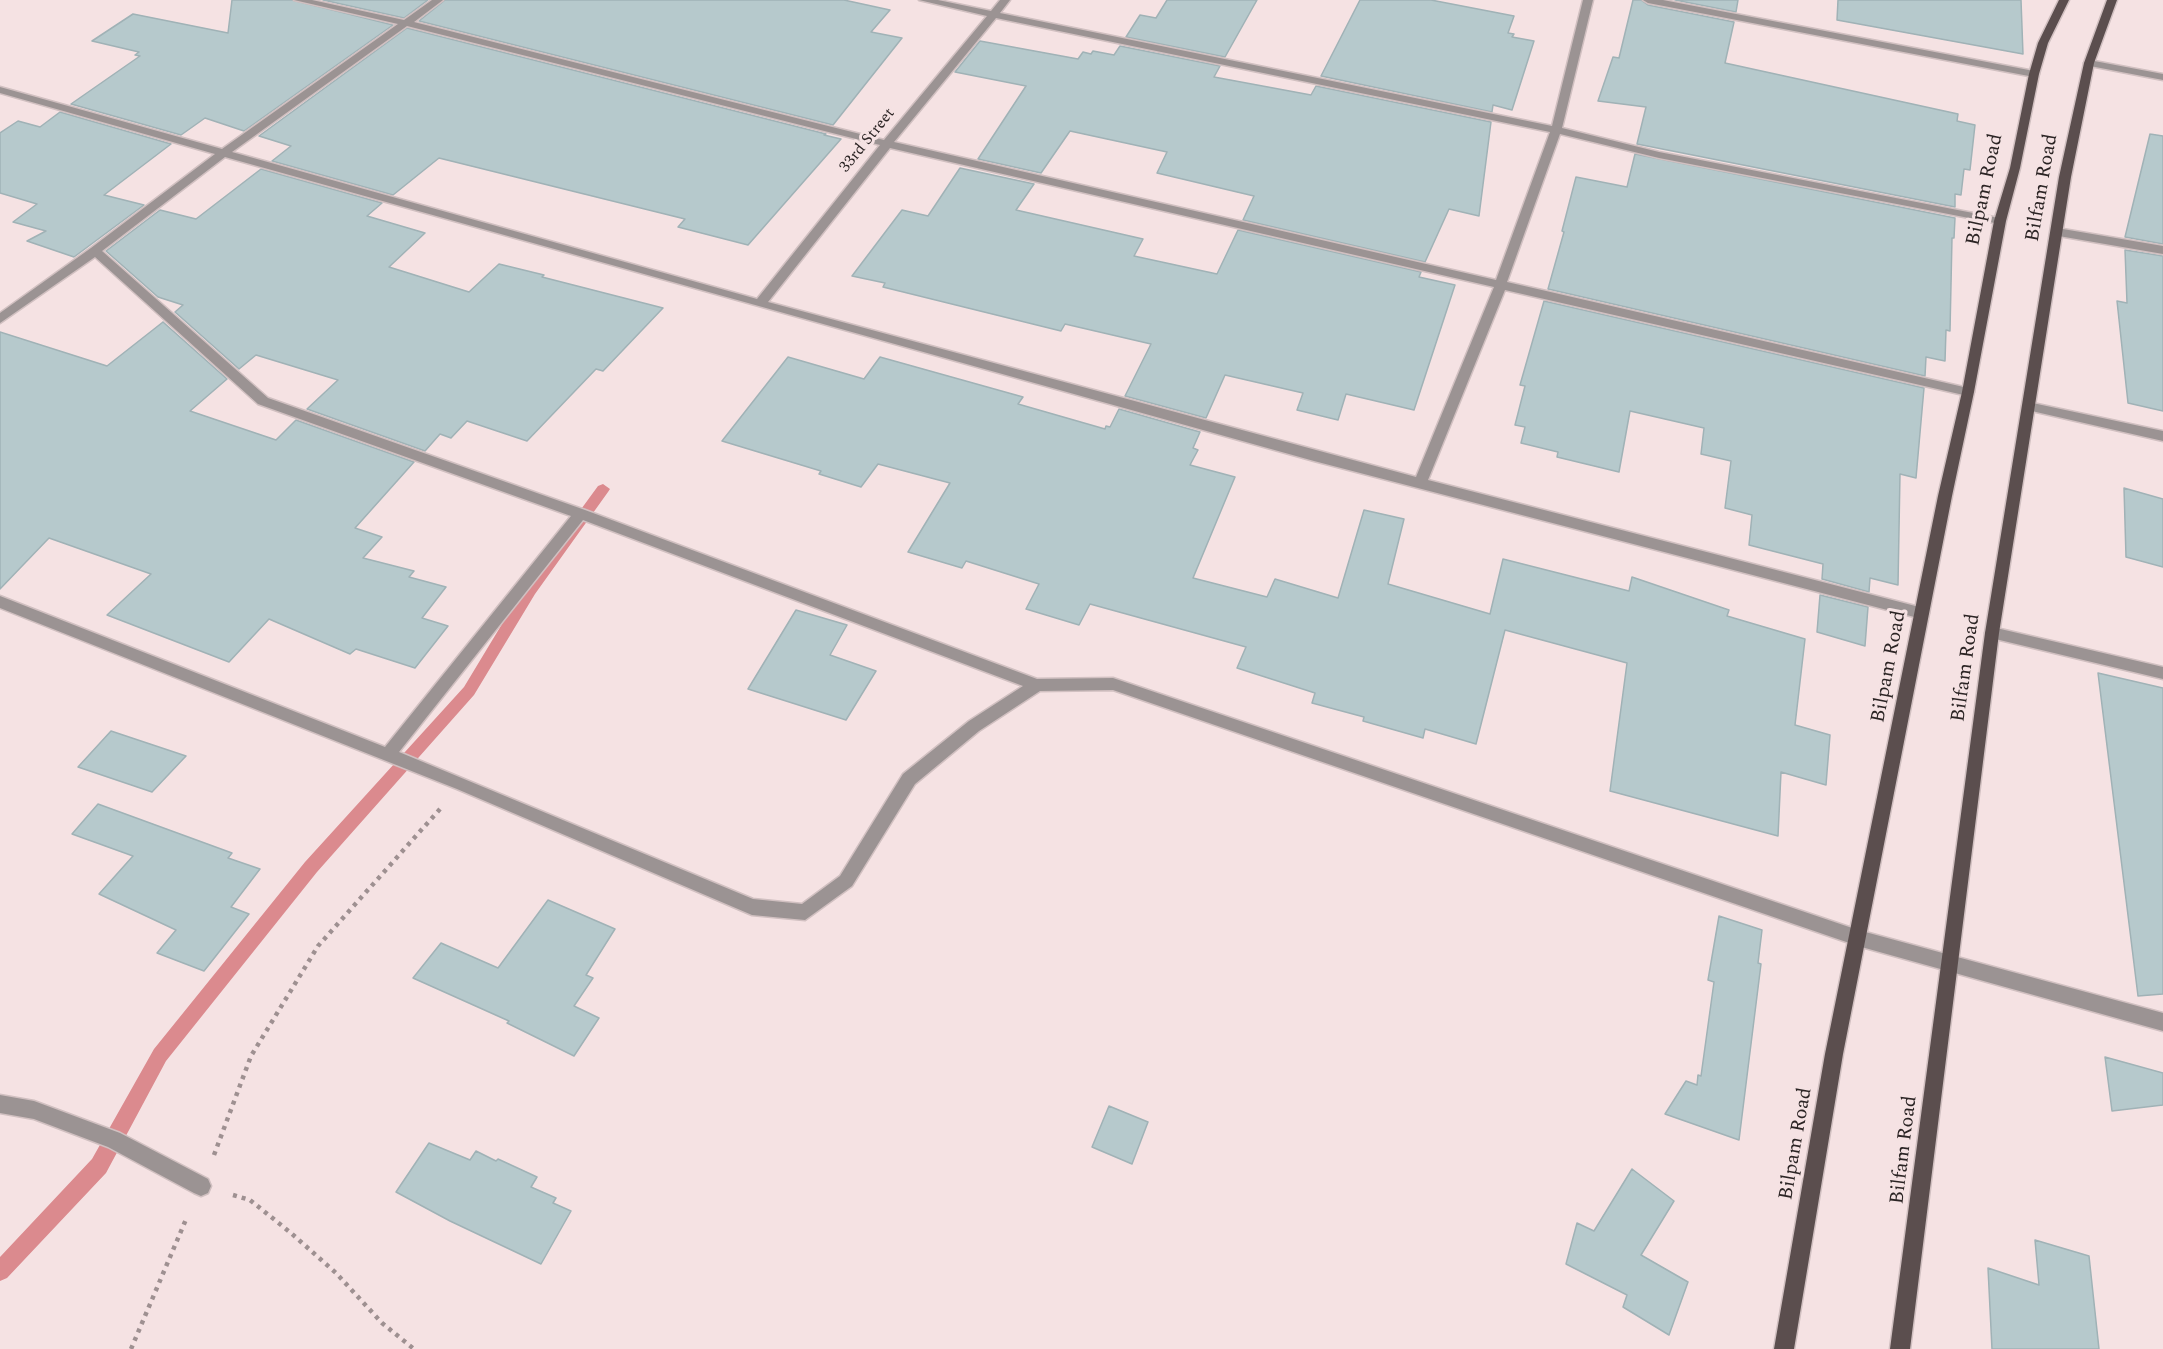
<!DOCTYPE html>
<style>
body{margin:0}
canvas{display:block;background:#f5e2e3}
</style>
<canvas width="2163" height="1349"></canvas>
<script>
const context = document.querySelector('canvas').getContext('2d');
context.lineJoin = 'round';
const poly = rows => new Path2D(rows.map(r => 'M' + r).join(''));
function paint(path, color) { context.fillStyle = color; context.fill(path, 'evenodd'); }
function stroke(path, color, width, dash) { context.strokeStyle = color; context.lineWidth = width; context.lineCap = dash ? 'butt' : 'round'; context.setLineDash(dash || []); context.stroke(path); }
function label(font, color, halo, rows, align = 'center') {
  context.font = font + ' Spectral,serif'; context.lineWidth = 6; context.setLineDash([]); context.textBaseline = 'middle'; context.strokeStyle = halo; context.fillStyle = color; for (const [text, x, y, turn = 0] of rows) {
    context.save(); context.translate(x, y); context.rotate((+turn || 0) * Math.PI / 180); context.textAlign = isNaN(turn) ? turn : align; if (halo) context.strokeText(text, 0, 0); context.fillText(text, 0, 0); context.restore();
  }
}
paint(poly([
 [603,484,610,489,608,492,535,594,474,695,317,872,166,1061,106,1173,7,1278,0,1281,0,1257,92,1159,154,1049,305,862,464,687,525,586,598,486,603,484]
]), '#db8a8e');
const building = poly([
 [232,0,292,0,393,25,244,131,205,118,181,135,71,104,140,56,135,55,139,52,92,41,133,14,228,33,232,0],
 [323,0,428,0,404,18,323,0],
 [445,0,844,0,890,10,871,32,902,38,833,125,419,21,445,0],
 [1167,0,1257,0,1225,57,1126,37,1140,15,1156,18,1167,0],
 [1360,0,1431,0,1514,16,1508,33,1514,34,1512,37,1534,41,1512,110,1493,105,1492,112,1321,76,1360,0],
 [1633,0,1641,0,1648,5,1734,22,1725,63,1958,114,1957,121,1975,125,1970,170,1964,169,1961,195,1955,194,1955,207,1637,144,1646,107,1598,101,1613,57,1619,58,1633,0],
 [1675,0,1738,0,1736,12,1675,0],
 [1838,0,2021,0,2023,54,1837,20,1838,0],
 [407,28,826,134,824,135,841,139,748,245,678,227,685,219,439,158,393,195,272,161,291,146,259,136,407,28],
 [980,41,1078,59,1083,52,1091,54,1093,51,1114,55,1120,46,1220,66,1214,77,1311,95,1316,86,1491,122,1479,216,1449,209,1425,262,1243,220,1254,196,1157,173,1167,152,1070,131,1041,173,978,159,1026,86,955,72,980,41],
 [60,112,171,144,104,195,144,205,74,257,27,241,46,231,13,222,37,204,0,193,0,133,18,121,40,127,60,112],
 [2150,134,2163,136,2163,244,2125,237,2150,134],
 [1635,154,1955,218,1954,238,1952,238,1950,331,1946,330,1945,361,1926,357,1925,376,1548,289,1564,232,1562,231,1576,177,1627,187,1635,154],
 [960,168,1034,184,1016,210,1143,239,1134,256,1217,274,1238,230,1421,272,1419,277,1455,285,1414,410,1346,394,1338,420,1297,410,1303,393,1225,375,1206,418,1125,396,1151,344,1065,324,1061,331,883,287,885,283,852,276,902,210,928,216,960,168],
 [261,169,382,203,367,216,425,233,389,267,469,292,499,264,544,275,542,277,663,308,603,371,596,369,527,441,467,421,451,438,440,434,425,451,307,409,338,380,256,355,239,369,175,312,183,305,158,297,106,251,160,210,196,219,261,169],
 [2125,250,2163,256,2163,411,2128,403,2117,301,2127,303,2125,250],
 [1544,301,1924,388,1916,478,1900,474,1898,585,1870,578,1869,592,1822,579,1823,564,1749,545,1752,515,1725,508,1731,461,1701,454,1704,428,1630,411,1619,472,1557,457,1558,452,1521,443,1525,427,1515,425,1525,386,1520,385,1544,301],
 [163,322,227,379,190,411,276,440,296,420,414,462,355,528,382,537,363,558,414,571,409,577,446,587,422,618,448,626,415,668,356,649,350,654,269,619,229,662,107,615,151,574,49,538,0,589,0,332,107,366,163,322],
 [788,357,864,379,880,357,1023,397,1018,404,1105,429,1106,426,1110,427,1119,409,1200,432,1193,448,1198,450,1190,465,1235,477,1193,578,1267,597,1275,579,1338,598,1364,510,1404,519,1388,584,1490,614,1503,559,1629,591,1632,577,1729,610,1727,616,1805,639,1795,725,1830,735,1826,785,1781,772,1778,836,1610,791,1627,663,1505,630,1476,744,1425,729,1423,738,1363,721,1364,717,1312,703,1315,693,1237,668,1246,647,1090,604,1079,625,1026,609,1039,584,966,561,962,568,908,552,950,483,878,464,861,487,819,474,821,471,722,441,788,357],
 [2124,488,2163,499,2163,567,2126,557,2124,488],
 [1820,595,1868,607,1865,646,1817,632,1820,595],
 [796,610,847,625,830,655,876,671,846,720,748,689,796,610],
 [2098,673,2163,688,2163,994,2138,996,2098,673],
 [111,731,186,756,152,792,78,767,111,731],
 [98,804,232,853,228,858,260,869,231,907,249,914,204,971,157,953,176,930,99,894,133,856,72,834,98,804],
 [548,900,615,929,586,975,593,978,574,1006,599,1018,574,1056,507,1023,509,1021,413,978,441,943,498,968,548,900],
 [1719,916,1762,930,1758,963,1761,964,1739,1140,1665,1114,1686,1081,1697,1085,1698,1075,1701,1076,1714,982,1708,980,1719,916],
 [2105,1057,2163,1073,2163,1105,2112,1111,2105,1057],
 [1109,1106,1148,1122,1132,1164,1092,1147,1109,1106],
 [429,1143,470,1160,476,1151,496,1161,498,1159,537,1177,531,1187,556,1198,553,1203,571,1211,541,1264,450,1221,396,1192,429,1143],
 [1632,1169,1674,1201,1641,1255,1688,1282,1669,1335,1623,1307,1627,1295,1566,1264,1577,1223,1594,1231,1632,1169],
 [2035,1240,2089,1256,2099,1349,1992,1349,1988,1268,2039,1285,2035,1240]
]);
paint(building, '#b6c9cc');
stroke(building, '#a0b2b6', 1.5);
const minor = poly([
 [294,0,312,0,404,20,432,0,443,0,414,22,884,140,987,16,919,0,938,0,991,11,1000,0,1010,0,1000,13,1552,126,1583,0,1593,0,1562,128,1659,152,2004,219,2004,223,2000,224,1659,158,1560,134,1507,282,1968,388,1974,392,1968,396,1505,290,1428,480,1927,609,1929,613,1927,617,1922,619,1314,461,225,157,102,251,268,398,585,510,1037,679,1113,678,1858,930,2163,1013,2163,1031,1858,946,1113,690,1040,691,979,731,915,784,852,886,805,920,752,915,457,789,0,608,0,596,385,747,571,516,258,404,95,257,0,323,0,313,91,248,215,154,0,93,0,87,222,149,398,24,294,0],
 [996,18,1550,132,1496,280,894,142,996,18],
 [407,26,880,145,757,299,232,152,407,26],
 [890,148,1494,287,1416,477,768,302,890,148],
 [583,520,1023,686,969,721,903,774,840,876,802,904,753,899,399,752,583,520],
 [1643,0,1663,0,2034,71,2039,74,2034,77,1648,3,1643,0],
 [2089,60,2163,74,2163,80,2085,65,2084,63,2089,60],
 [2057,228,2163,246,2163,254,2053,235,2053,229,2057,228],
 [2028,402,2163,431,2163,441,2023,409,2022,406,2028,402],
 [1992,627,2163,667,2163,679,1987,637,1985,633,1987,629,1992,627],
 [0,1095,34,1101,120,1133,208,1179,211,1186,208,1193,201,1196,194,1193,108,1147,34,1119,0,1113,0,1095]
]);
const major = poly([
 [2059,0,2069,0,2048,43,2039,74,2020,168,2006,221,1974,392,1952,496,1843,1054,1794,1349,1774,1349,1825,1054,1938,496,1962,392,1994,221,2010,168,2029,74,2038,43,2059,0],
 [2107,0,2117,0,2094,63,2071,177,1999,633,1910,1349,1890,1349,1985,633,2059,177,2084,63,2107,0]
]);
stroke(minor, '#d1c0c1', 3);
stroke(major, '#d1c0c1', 3);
stroke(poly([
 [214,1155,251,1056,318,946,440,809],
 [233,1195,250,1200,291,1233,336,1273,382,1323,414,1349],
 [131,1349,187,1217]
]), '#9e9091', 4.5, [4, 5]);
paint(minor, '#9b9393');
paint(major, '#5b4e4e');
label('16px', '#2b2424', '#f5e2e3', [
 ["33rd Street",868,141,-51]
]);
label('20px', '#2b2424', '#f5e2e3', [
 ["Bilfam Road",2043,188,-80],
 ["Bilpam Road",1986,190,-78],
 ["Bilpam Road",1890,667,-79],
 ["Bilfam Road",1967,668,-82],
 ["Bilpam Road",1797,1144,-80],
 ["Bilfam Road",1905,1150,-83]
]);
</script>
